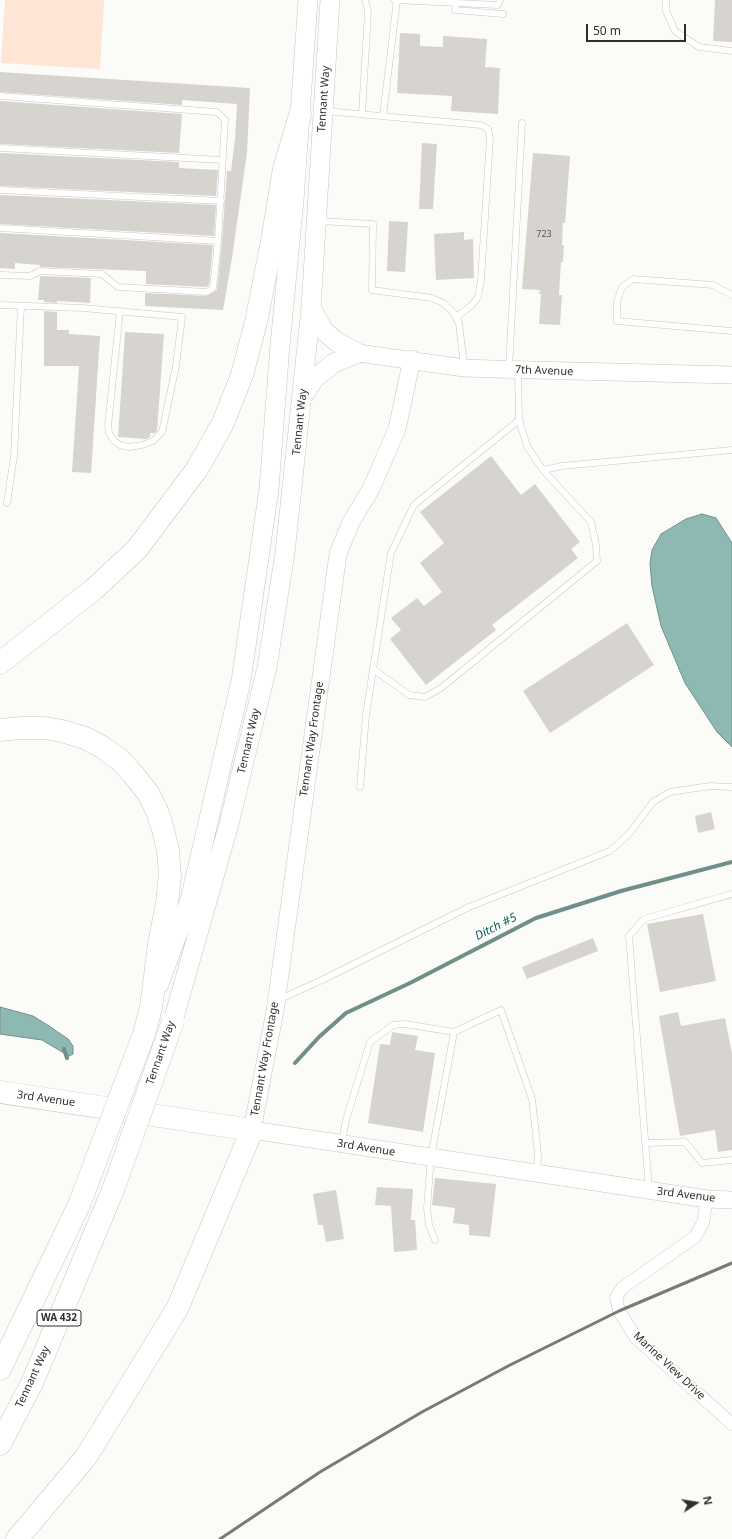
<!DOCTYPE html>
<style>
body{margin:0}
#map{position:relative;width:732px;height:1539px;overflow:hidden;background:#fbfcf7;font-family:"Noto Sans",sans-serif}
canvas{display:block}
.north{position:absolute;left:676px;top:1483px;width:40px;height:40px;-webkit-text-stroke:3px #fff;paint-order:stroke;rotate:78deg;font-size:11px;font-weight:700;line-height:16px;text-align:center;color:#2e2e2c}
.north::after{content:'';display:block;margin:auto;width:14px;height:18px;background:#2e2e2c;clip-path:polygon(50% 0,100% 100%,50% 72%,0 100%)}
.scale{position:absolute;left:586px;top:24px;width:100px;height:18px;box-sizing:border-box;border:2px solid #2e2e2c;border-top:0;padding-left:5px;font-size:12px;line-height:14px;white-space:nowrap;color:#2e2e2c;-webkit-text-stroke:3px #fff;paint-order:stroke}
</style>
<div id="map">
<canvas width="732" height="1539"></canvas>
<div class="north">N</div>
<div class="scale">50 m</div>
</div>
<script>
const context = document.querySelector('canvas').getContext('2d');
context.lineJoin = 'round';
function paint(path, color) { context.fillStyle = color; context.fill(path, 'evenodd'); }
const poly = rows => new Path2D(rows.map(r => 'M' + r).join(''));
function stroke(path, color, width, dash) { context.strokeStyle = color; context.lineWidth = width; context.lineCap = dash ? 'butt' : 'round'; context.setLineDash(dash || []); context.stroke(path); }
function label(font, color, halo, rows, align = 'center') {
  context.font = font + ' "Noto Sans",sans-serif'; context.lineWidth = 4; context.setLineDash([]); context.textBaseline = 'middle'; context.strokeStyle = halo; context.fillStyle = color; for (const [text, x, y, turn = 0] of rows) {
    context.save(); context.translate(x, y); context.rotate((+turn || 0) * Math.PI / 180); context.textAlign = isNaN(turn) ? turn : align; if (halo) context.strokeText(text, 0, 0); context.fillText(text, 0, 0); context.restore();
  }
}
paint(poly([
 [5,0,104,0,100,69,1,63]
]), '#fee5d6');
const water = poly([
 [702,514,716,518,732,543,732,747,717,732,685,683,661,626,652,586,650,563,652,550,661,534,686,519,702,514],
 [0,1007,33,1016,49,1026,68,1039,73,1046,73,1054,69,1056,42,1040,0,1034,0,1007]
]);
paint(water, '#8eb9b3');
stroke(water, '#718f8a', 1);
stroke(poly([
 [64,1049,67,1058],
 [295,1063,319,1037,346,1013,410,983,536,918,621,891,732,862]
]), '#718f8a', 4);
paint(poly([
 [715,0,732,0,732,42,713,41],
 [400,33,420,34,420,46,443,47,443,36,487,39,485,67,500,68,498,114,451,111,452,96,397,93],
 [0,72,250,88,247,153,232,258,223,310,145,306,145,293,207,296,217,290,222,241,227,171,231,171,235,139,237,104,182,100,182,105,0,92],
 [0,101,182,114,179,153,0,144],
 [422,143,437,144,433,209,419,209],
 [0,153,179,162,179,168,218,170,216,196,0,186],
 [533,153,570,156,565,223,563,223,562,245,564,245,563,262,561,262,559,295,562,295,560,325,539,324,541,294,539,294,540,290,522,289],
 [0,195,216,205,214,236,0,224],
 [389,221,408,222,405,272,387,271],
 [464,232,464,240,473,239,474,278,436,280,434,234],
 [0,233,213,245,209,285,206,287,146,284,146,271,40,267,40,265,15,263,15,269,0,268],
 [40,276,91,278,90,303,57,301,57,303,44,302,44,300,38,300],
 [44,311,57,312,57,330,69,330,69,334,100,336,91,473,72,472,79,366,44,366],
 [125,332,164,334,157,431,155,433,150,433,150,437,146,439,118,437],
 [491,456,521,495,535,484,580,542,571,549,578,558,492,625,496,630,426,685,390,639,401,630,391,618,417,598,424,606,442,592,420,563,444,543,420,512],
 [627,623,654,665,550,733,523,691],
 [711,812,715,829,698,833,695,816],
 [703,914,716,981,660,992,647,924],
 [593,938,598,951,527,979,522,967],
 [678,1012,681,1026,725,1018,732,1054,732,1150,718,1152,715,1130,680,1136,659,1016],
 [392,1032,418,1036,415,1050,435,1053,423,1132,368,1123,380,1044,390,1045],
 [435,1178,496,1184,490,1237,469,1235,469,1225,453,1223,455,1208,432,1205],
 [377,1187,413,1189,411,1220,415,1220,417,1250,394,1252,391,1206,375,1205],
 [336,1190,344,1239,326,1242,323,1225,318,1225,313,1194]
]), '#d7d4cf');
const lane = poly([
 [395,0,498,5,500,0],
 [666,0,666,11,675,31,699,47,732,51],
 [456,2,455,10,503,14],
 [0,96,217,112,225,120,218,241,213,288,207,292,118,287,102,274,40,271,30,276,0,275],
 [325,111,481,125,488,129,490,138,481,280,478,297,471,306,456,317],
 [362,114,368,11,365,0],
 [383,116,397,0],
 [0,148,222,160],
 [0,190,221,201],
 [319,221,373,224,372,290,432,298,443,303,453,312,459,323,464,366],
 [0,228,218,241],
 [732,295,713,285,633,279,622,287,617,302,617,321,732,331],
 [0,305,83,308,182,317,176,366,162,432,153,441,142,445,129,447,120,445,114,441,109,433,108,426,120,311],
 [509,368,522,123],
 [518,372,519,420,527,446,543,470,562,466,732,450],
 [7,503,14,456,21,306],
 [373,669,409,695,425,697,441,688,597,561,596,545,591,522,543,470],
 [360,787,366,715,391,553,414,505,519,420],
 [278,1000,324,979,469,907,610,851,629,834,653,802,670,792,710,786,732,787],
 [342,1142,346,1120,370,1042,393,1025,405,1024,454,1032,501,1010,532,1099,538,1154,537,1171],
 [645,1143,685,1142,702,1163,732,1160],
 [649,1190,629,936,644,919,732,894],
 [435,1240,429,1225,427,1208,431,1157,454,1032]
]);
const street = poly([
 [707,1199,703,1223,695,1237,622,1288,616,1298,619,1311,636,1338,732,1424]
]);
const secondary = poly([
 [358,353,464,368,493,369,732,375],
 [412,359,397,429,371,489,351,522,338,554,275,1011,252,1130,707,1199,732,1200]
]);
const primary = poly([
 [311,308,324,331,337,342,358,353],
 [303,396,315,378,334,363,358,353],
 [159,984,190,900,241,681,269,489,280,345,294,200,308,0],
 [173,1021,229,824,267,667,285,553,311,308,330,0]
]);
const highway = poly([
 [0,663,93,590,137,549,197,469,223,423,242,375,256,322,272,241,284,169,300,115],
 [0,730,21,728,45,728,62,731,85,738,102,747,120,760,133,774,148,793,157,811,163,829,168,851,170,875,167,903,159,944,151,1008,144,1034],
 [0,1092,252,1130,177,1309,86,1457,17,1539],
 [0,1369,79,1205],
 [0,1444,32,1383,113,1190]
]);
stroke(lane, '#c5c7c1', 7);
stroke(street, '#c5c7c1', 13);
stroke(secondary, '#c5c7c1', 18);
stroke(primary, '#c5c7c1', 20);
stroke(highway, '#c5c7c1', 23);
stroke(lane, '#fff', 6);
stroke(street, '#fff', 12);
stroke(secondary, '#fff', 17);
stroke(primary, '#fff', 19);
stroke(highway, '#fff', 22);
stroke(poly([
 [220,1539,320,1472,422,1412,510,1365,619,1311,732,1263]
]), '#797a77', 3);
const highwayBridge = poly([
 [113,1190,173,1021],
 [79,1205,144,1034]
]);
stroke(highwayBridge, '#c5c7c1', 23, []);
stroke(highwayBridge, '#fff', 22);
label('9px', '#585855', null, [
 ["723",544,234]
]);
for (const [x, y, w] of [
 [59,1318,44]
]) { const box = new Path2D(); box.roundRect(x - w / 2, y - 8, w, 16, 3); context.fillStyle = '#fff'; context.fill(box); stroke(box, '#2e2e2c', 1); }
label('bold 10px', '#2e2e2c', null, [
 ["WA 432",59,1318]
]);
label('11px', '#2e2e2c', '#fff', [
 ["Tennant Way",324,99,-86],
 ["7th Avenue",544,371,2],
 ["Tennant Way",300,422,-84],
 ["Tennant Way Frontage",312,739,-82],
 ["Tennant Way",249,741,-77],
 ["Tennant Way",161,1053,-71],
 ["Tennant Way Frontage",265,1059,-80],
 ["3rd Avenue",46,1099,8],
 ["3rd Avenue",366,1148,9],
 ["3rd Avenue",686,1195,7],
 ["Marine View Drive",669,1366,43],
 ["Tennant Way",33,1377,-65]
]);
label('italic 12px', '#005e57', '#fff', [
 ["Ditch #5",496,927,-27]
]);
</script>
